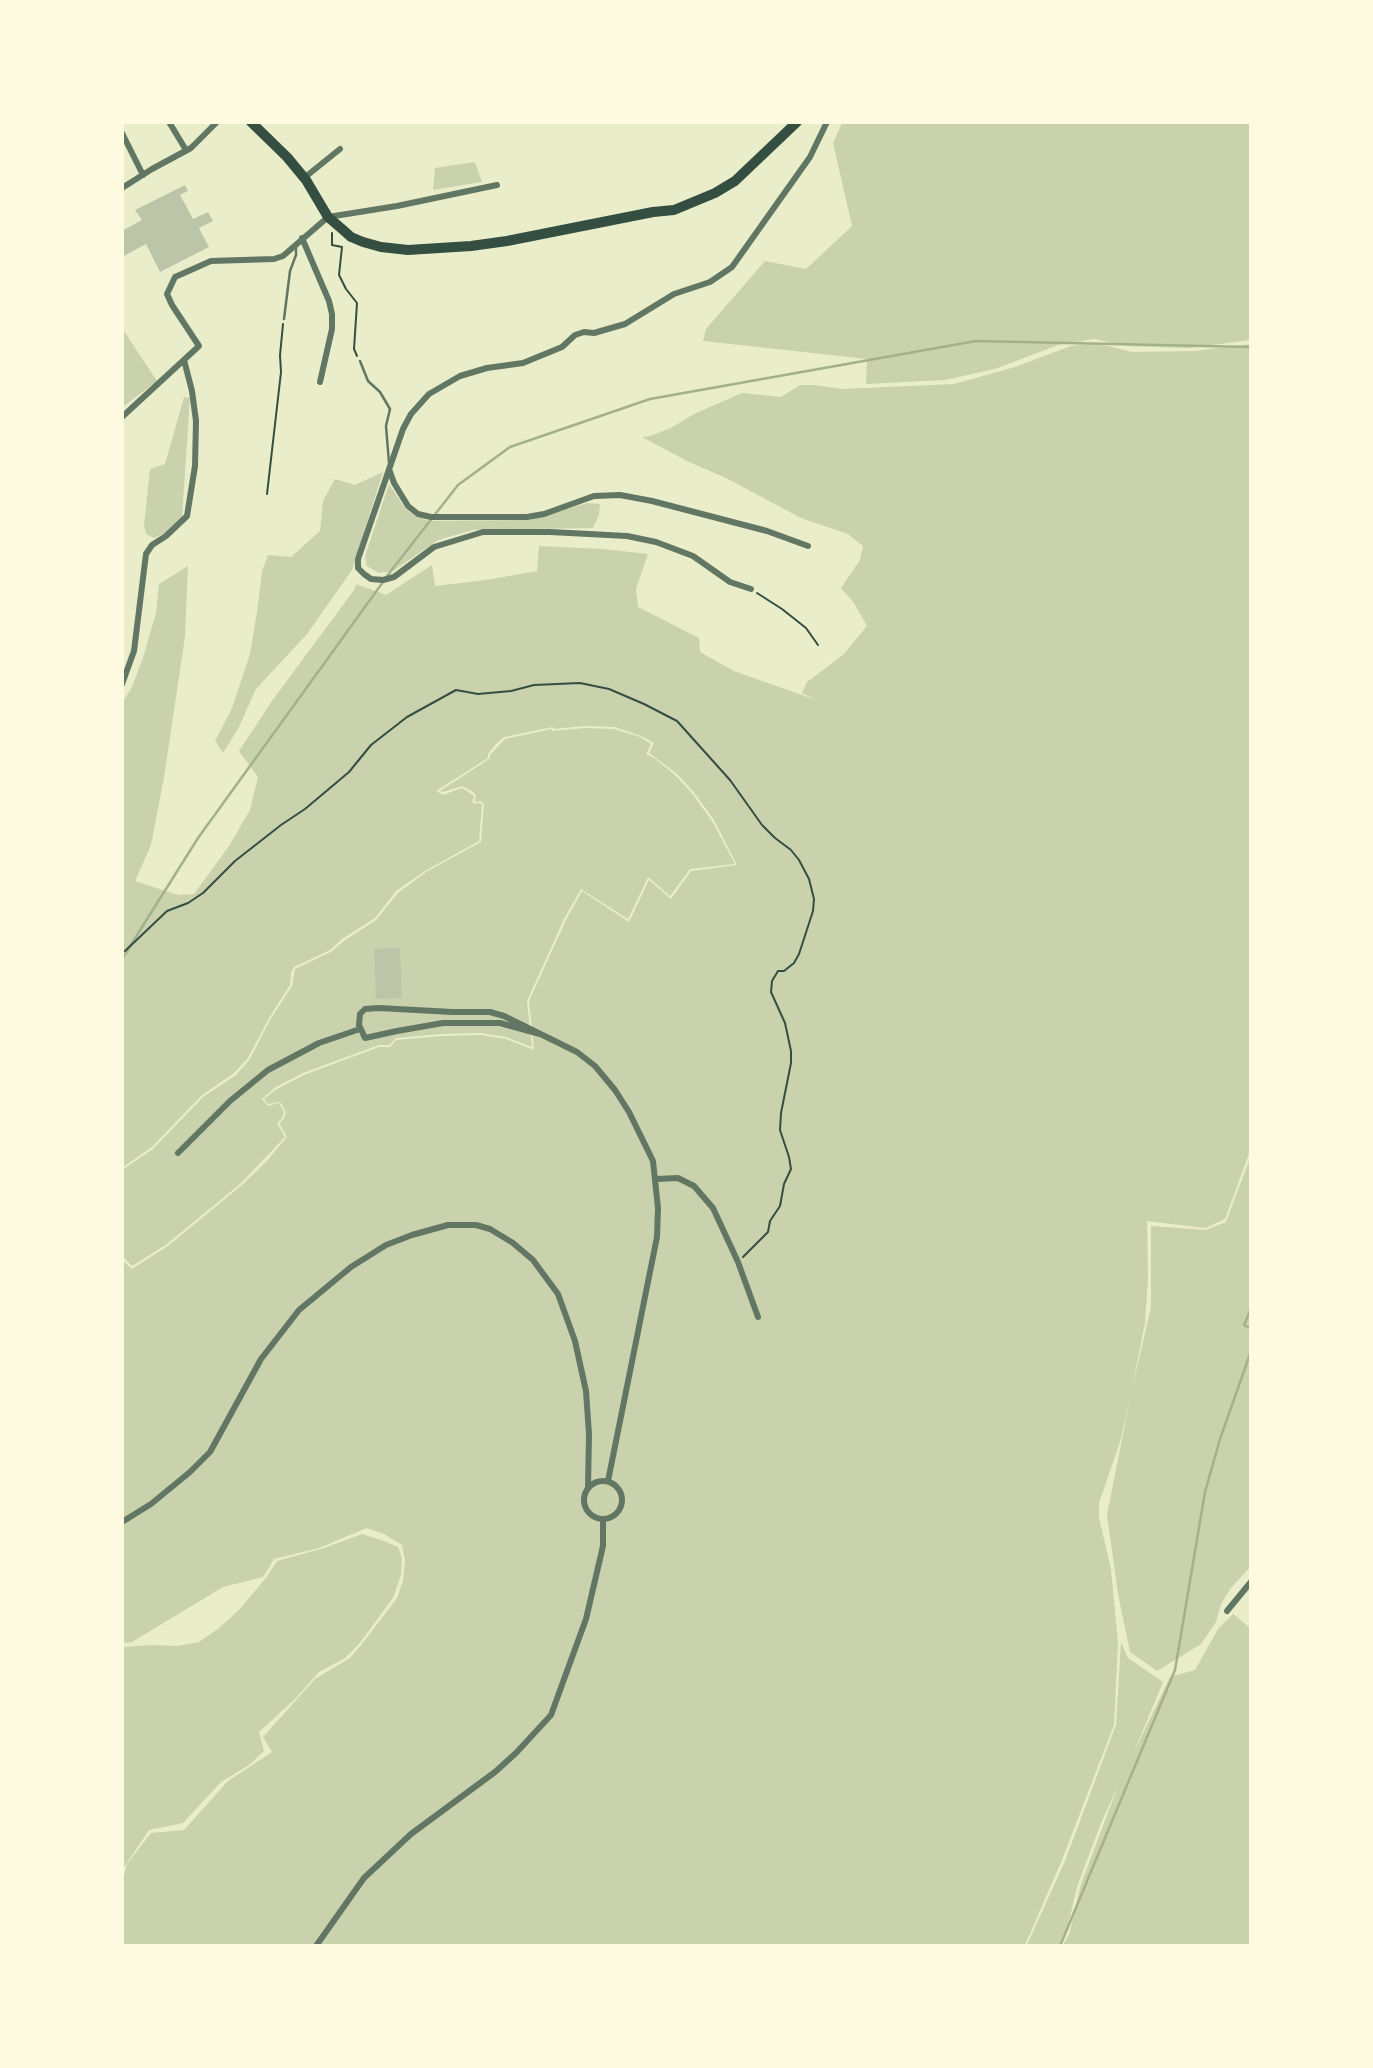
<!DOCTYPE html>
<style>
body{margin:0}
#map{position:relative;width:1373px;height:2068px;overflow:hidden;background:#e9edc9;font-family:"Libre Baskerville",serif}
canvas{display:block}
.frame{position:absolute;inset:0;border:124px solid #fefae0;pointer-events:none}
</style>
<div id="map">
<canvas width="1373" height="2068"></canvas>
<div class="frame"></div>
</div>
<script>
const context = document.querySelector('canvas').getContext('2d');
context.lineJoin = 'round';
function paint(path, color) { context.fillStyle = color; context.fill(path, 'evenodd'); }
const poly = rows => new Path2D(rows.map(r => 'M' + r).join(''));
function stroke(path, color, width, dash) { context.strokeStyle = color; context.lineWidth = width; context.lineCap = dash ? 'butt' : 'round'; context.setLineDash(dash || []); context.stroke(path); }
paint(poly([
 [842,123,1250,123,1250,340,1189,348,1127,346,1094,339,1058,345,995,369,945,380,866,384,867,359,703,341,706,329,765,261,806,269,852,226,833,143],
 [475,162,482,182,433,190,435,168],
 [122,328,157,381,124,406,122,404],
 [1088,344,1108,346,1132,352,1195,351,1250,344,1250,1151,1225,1219,1205,1228,1147,1221,1148,1279,1145,1323,1132,1389,1151,1307,1151,1226,1206,1230,1226,1222,1250,1158,1250,1567,1230,1589,1221,1604,1216,1622,1201,1644,1157,1671,1130,1652,1118,1594,1107,1515,1130,1398,1120,1442,1099,1503,1099,1518,1111,1569,1118,1643,1114,1725,1062,1860,1025,1945,123,1945,122,1882,127,1864,151,1833,184,1830,228,1781,272,1752,263,1737,315,1679,350,1658,362,1644,397,1598,403,1581,405,1561,402,1545,384,1534,367,1528,319,1548,274,1559,263,1577,223,1587,132,1642,123,1643,122,1260,132,1269,168,1246,242,1185,266,1162,287,1137,279,1123,284,1119,286,1112,280,1102,268,1104,264,1099,277,1089,304,1075,379,1047,390,1047,396,1040,441,1036,481,1035,506,1039,534,1050,529,1001,566,920,582,891,629,922,649,880,671,899,691,871,737,865,714,820,693,791,676,773,649,753,654,743,641,736,615,727,585,726,554,729,553,727,504,737,494,746,488,754,488,758,436,791,443,795,462,788,474,796,472,802,474,804,480,803,482,805,479,841,425,871,396,891,375,918,342,939,330,950,294,967,291,973,290,985,269,1018,248,1058,234,1073,201,1096,152,1147,123,1167,123,701,131,689,143,658,156,613,159,584,188,566,185,637,164,777,151,845,135,881,178,895,194,894,229,846,250,810,258,777,239,751,272,701,354,590,356,584,386,595,432,565,435,586,486,580,537,571,539,546,603,549,648,554,636,589,638,607,699,638,700,652,734,671,816,700,802,693,807,682,843,655,867,626,854,603,841,588,860,560,863,546,848,534,801,518,726,478,689,462,642,437,650,436,671,428,694,414,742,393,781,397,800,385,814,385,842,389,954,384,1015,367,1071,346],
 [184,397,190,398,182,517,167,532,154,538,146,534,144,525,150,469,165,464],
 [383,472,352,570,307,634,256,689,238,729,223,753,215,741,232,708,250,654,257,612,262,571,268,555,291,557,320,531,323,501,335,479,355,485],
 [389,484,405,508,415,516,429,521,529,520,587,503,600,504,599,515,593,528,473,530,438,540,393,571,379,573,367,566,365,556],
 [585,728,614,729,640,737,651,744,646,754,654,758,674,774,691,792,712,821,735,864,690,869,670,896,648,877,628,919,581,889,564,919,527,1001,532,1047,506,1037,481,1033,441,1034,396,1038,389,1045,379,1045,303,1073,276,1087,262,1099,268,1106,279,1103,284,1112,282,1118,277,1123,285,1137,240,1184,167,1244,132,1266,123,1257,122,1170,153,1149,203,1097,236,1075,250,1059,270,1020,292,986,295,969,331,952,344,941,376,920,398,893,426,872,481,842,484,804,481,801,475,802,476,795,472,791,462,786,443,792,440,791,489,759,490,755,505,739,552,729,552,731],
 [362,1534,384,1541,398,1547,402,1558,401,1575,393,1598,359,1644,345,1658,319,1672,296,1698,259,1732,264,1751,249,1765,221,1782,183,1823,149,1830,123,1869,123,1647,151,1645,178,1646,199,1642,219,1628,238,1611,266,1578,277,1561,324,1548],
 [1233,1614,1250,1628,1250,1945,1063,1945,1069,1935,1081,1884,1118,1786,1101,1823,1077,1887,1066,1934,1059,1945,1027,1945,1065,1861,1116,1725,1121,1642,1128,1658,1163,1682,1134,1752,1170,1677,1195,1670,1218,1629]
]), '#cad2ad');
stroke(poly([
 [387,576,458,485,510,447,650,399,976,341,1250,347],
 [122,959,198,838,383,582],
 [1250,1311,1244,1325,1250,1328],
 [1060,1946,1175,1670,1205,1492,1220,1439,1250,1354]
]), '#a3b18a', 2.5);
paint(poly([
 [185,185,188,191,180,195,193,219,208,212,213,221,199,228,209,247,160,272,146,244,122,257,122,231,142,220,135,210],
 [400,948,402,998,376,999,374,949]
]), '#bcc5a7');
stroke(poly([
 [332,233,332,245,342,247,339,275,346,289,357,303,354,349,357,356],
 [267,494,281,372,280,355,283,324],
 [757,593,782,609,806,628,818,645],
 [125,951,167,911,188,903,203,893,235,861,281,825,305,809,349,772,371,745,407,717,456,690,478,694,511,691,534,685,580,683,609,689,644,704,677,721,730,780,762,825,775,838,791,850,799,860,809,879,814,899,813,911,799,954,794,963,784,971,778,971,772,981,771,992,785,1023,791,1051,791,1063,781,1113,780,1130,789,1157,791,1169,784,1184,780,1206,770,1221,768,1232,743,1257]
]), '#344e41', 2);
stroke(poly([
 [284,319,290,271,296,255,296,247],
 [360,361,368,381,380,392,390,409,386,426,389,463]
]), '#617663', 2.5);
stroke(poly([
 [169,122,186,150],
 [122,133,143,175],
 [304,178,340,149],
 [122,188,152,169,191,148,217,122],
 [302,238,329,301,332,314,332,329,320,382],
 [122,417,199,346,172,305,167,294,175,277,211,261,274,259,283,256,328,217,397,206,497,185],
 [389,469,394,483,408,506,418,514,431,517,527,517,544,514,594,496,620,495,652,501,767,531,808,546],
 [751,589,730,582,693,556,656,542,627,536,550,532,483,532,434,547,394,577,383,580,371,579,364,574,358,568,358,559,403,429,411,414,429,394,460,376,487,368,523,363,562,347,575,335,584,332,594,333,625,324,674,294,710,282,732,267,810,157,827,122],
 [122,684,134,651,146,554,152,545,166,536,187,516,195,466,196,421,192,391,184,360],
 [540,1034,500,1023,443,1023,397,1031,365,1038,359,1025,360,1014,365,1009,379,1008,452,1012,490,1012,504,1016,577,1052,595,1066,615,1090,629,1112,653,1161,658,1208,657,1237,608,1481],
 [178,1153,230,1101,268,1070,319,1043,360,1029],
 [656,1179,678,1178,694,1186,713,1208,738,1262,758,1317],
 '584 1500a19 19 0 1 1 38 0a19 19 0 1 1-38 0Z',
 [122,1522,151,1504,190,1472,210,1452,261,1359,299,1310,351,1267,386,1245,412,1235,448,1225,476,1225,490,1229,513,1243,533,1260,558,1294,575,1341,586,1391,589,1434,588,1488],
 [1227,1611,1250,1583],
 [316,1946,364,1878,411,1834,495,1772,516,1753,551,1715,586,1619,603,1546,603,1519]
]), '#617663', 6);
stroke(poly([
 [251,122,287,157,306,180,328,217,342,229,351,237,363,242,381,247,408,250,471,246,507,241,653,212,674,210,715,193,735,181,797,122]
]), '#344e41', 10);
</script>
